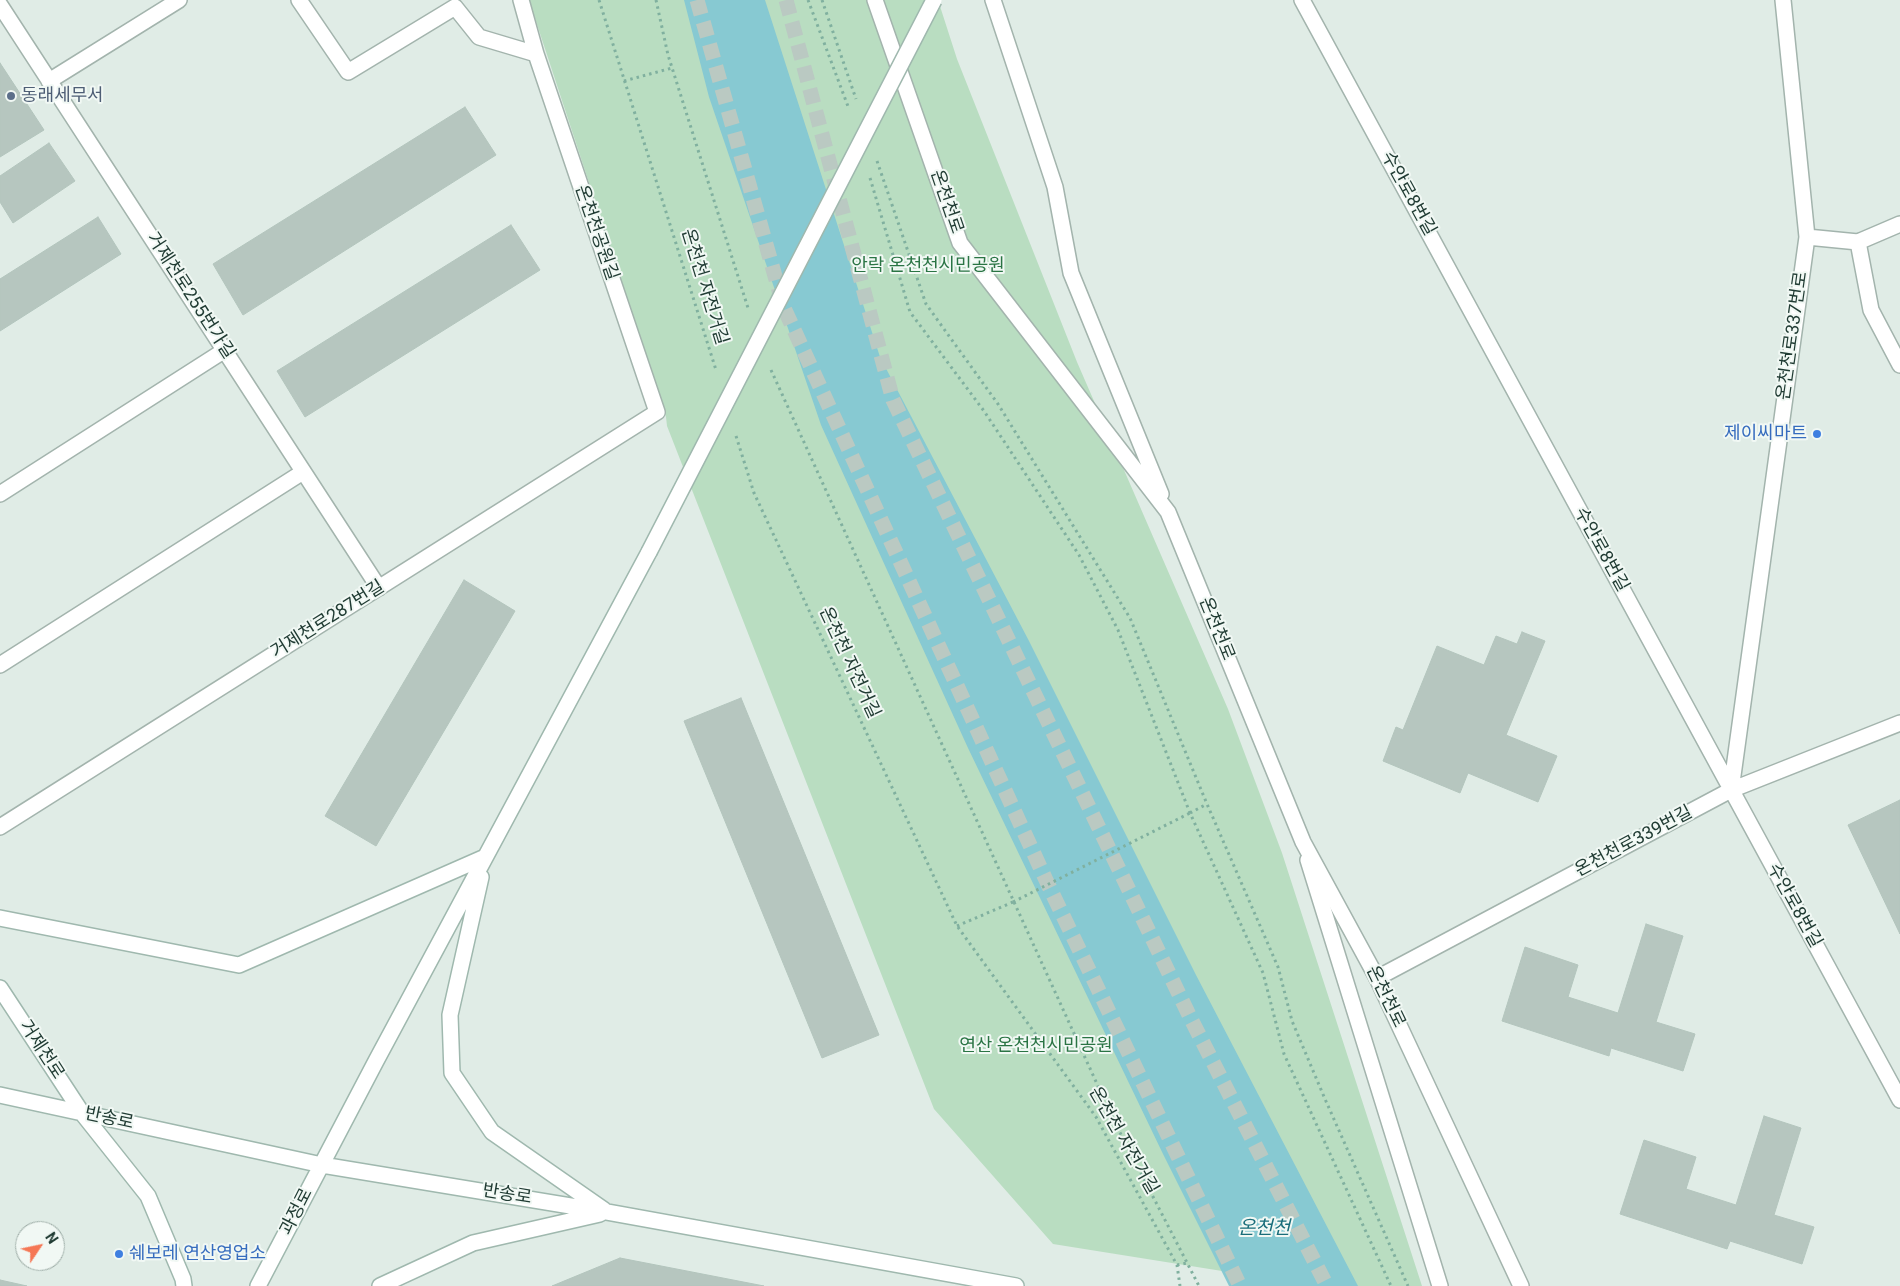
<!DOCTYPE html>
<meta charset="utf-8">
<style>
body{margin:0}
#map{position:relative;width:1900px;height:1286px;overflow:hidden;background:#e0ece6;font-family:Roboto,sans-serif}
canvas{display:block}
.north{position:absolute;left:15px;top:1221px;width:50px;height:50px;box-sizing:border-box;background:#f1f8f4;border:1px solid #9eada7;border-radius:50%;rotate:56deg;font-size:14px;font-weight:700;line-height:20px;text-align:center;color:#213c34}
.north::after{content:'';display:block;margin:auto;width:18px;height:22px;background:#f57755;clip-path:polygon(50% 0,100% 100%,50% 72%,0 100%)}
</style>
<div id="map">
<canvas width="1900" height="1286"></canvas>
<div class="north">N</div>
</div>
<script>
const context = document.querySelector('canvas').getContext('2d');
context.lineJoin = 'round';
function paint(path, color) { context.fillStyle = color; context.fill(path, 'evenodd'); }
const poly = rows => new Path2D(rows.map(r => 'M' + r).join(''));
function stroke(path, color, width, dash) { context.strokeStyle = color; context.lineWidth = width; context.lineCap = dash ? 'butt' : 'round'; context.setLineDash(dash || []); context.stroke(path); }
function label(font, color, halo, rows, align = 'center') {
  context.font = font + ' Roboto,"Noto Sans KR",sans-serif'; context.lineWidth = 4; context.setLineDash([]); context.textBaseline = 'middle'; context.strokeStyle = halo; context.fillStyle = color; for (const [text, x, y, turn = 0] of rows) {
    context.save(); context.translate(x, y); context.rotate((+turn || 0) * Math.PI / 180); context.textAlign = isNaN(turn) ? turn : align; if (halo) context.strokeText(text, 0, 0); context.fillText(text, 0, 0); context.restore();
  }
}
paint(poly([
 [529,0,938,0,957,59,1077,362,1228,709,1282,853,1422,1286,1316,1286,1053,1244,934,1109,667,426,666,417]
]), '#b9ddc1');
paint(poly([
 [684,0,765,0,880,357,1029,641,1196,975,1358,1286,1229,1286,1163,1154,968,748,821,425,709,97]
]), '#87c9d2');
const building = poly([
 [0,63,44,130,0,157,0,63],
 [465,107,496,155,243,315,213,264,465,107],
 [49,143,75,181,13,223,0,202,0,176,49,143],
 [98,217,121,254,0,331,0,279,98,217],
 [511,225,540,270,305,417,277,371,511,225],
 [464,580,515,611,376,846,325,816,464,580],
 [1522,632,1545,641,1506,735,1557,756,1538,802,1468,773,1460,793,1383,761,1396,727,1403,730,1437,646,1484,665,1496,636,1517,644,1522,632],
 [741,698,879,1035,822,1058,684,721,741,698],
 [1900,800,1900,934,1848,825,1900,800],
 [1646,924,1683,936,1656,1022,1695,1034,1683,1071,1611,1048,1609,1056,1502,1021,1525,947,1578,965,1568,997,1618,1013,1646,924],
 [1764,1116,1801,1128,1774,1215,1814,1227,1802,1264,1730,1241,1727,1249,1620,1214,1644,1140,1696,1157,1686,1189,1736,1205,1764,1116],
 [620,1258,764,1286,552,1286,620,1258],
 [0,1280,27,1286,0,1286,0,1280]
]);
paint(building, '#b6c6bf');
stroke(building, '#b3c5bd', 1);
stroke(poly([
 [697,0,784,308,1046,880,1240,1286],
 [786,0,893,400,1192,1021,1327,1286]
]), '#bac9c2', 15, [15, 8]);
const service = poly([
 [0,494,225,350],
 [0,665,303,472]
]);
const minor = poly([
 [299,0,348,72,455,7,479,37,536,54],
 [1302,0,1900,1100],
 [0,5,379,588],
 [49,81,179,0],
 [1807,237,1858,242,1900,224],
 [1858,242,1871,310,1900,365],
 [1731,790,1807,237,1783,0],
 [0,827,657,412,536,54,521,0],
 [1308,860,1440,1286],
 [1377,978,1731,790,1900,723]
]);
const tertiary = poly([
 [875,0,960,243,1168,512,1303,842,1377,978,1521,1286],
 [993,0,1055,187,1071,273,1161,494]
]);
const secondary = poly([
 [481,877,450,1015,452,1073,492,1132,604,1210],
 [0,918,239,965,485,857],
 [0,988,82,1113,148,1196,183,1279,184,1286],
 [0,1095,322,1165,607,1212,1016,1286],
 [258,1286,376,1061,649,552],
 [380,1286,473,1243,600,1214]
]);
stroke(service, '#a3b4ad', 18);
stroke(minor, '#a3b4ad', 18);
stroke(tertiary, '#a3b4ad', 18);
stroke(secondary, '#9fb8ae', 18);
stroke(poly([
 [599,0,716,370],
 [656,0,668,55,748,308],
 [808,0,849,109],
 [822,0,856,99],
 [624,81,672,68],
 [877,161,926,304,998,404,1130,618,1207,804,1278,967,1292,1021,1325,1099,1408,1286],
 [870,178,910,312,984,411,1079,555,1118,630,1190,813,1263,973,1284,1054,1391,1286],
 [771,370,1114,1121,1199,1286],
 [736,436,754,493,957,926,1096,1117,1177,1265,1180,1286],
 [1190,813,1207,804],
 [957,926,1013,902],
 [1177,1265,1187,1263]
]), '#80b09f', 3, [2.5, 4]);
stroke(service, '#fff', 15);
stroke(minor, '#fff', 15);
stroke(tertiary, '#fff', 15);
stroke(secondary, '#fff', 15);
const secondaryBridge = poly([
 [649,552,934,0]
]);
stroke(secondaryBridge, '#9fb8ae', 18, []);
stroke(poly([
 [1013,902,1190,813]
]), '#80b09f', 3, [2.5, 4]);
stroke(secondaryBridge, '#fff', 15);
for (const [x, y, r, color] of [
 [11,96,5,"#5c6f8a"],
 [1817,434,5,"#3f7fe0"],
 [119,1254,5,"#3f7fe0"]
]) { const dot = new Path2D(); dot.arc(x, y, r, 0, 2 * Math.PI); context.fillStyle = color; context.fill(dot); stroke(dot, '#f1f8f4', 2); }
label('18px', '#4e5e75', '#f1f8f4', [
 ["동래세무서",21,96]
], 'left');
label('18px', '#213c34', '#f1f8f4', [
 ["수안로8번길",1408,194,61],
 ["온천천로",946,202,71],
 ["온천천공원길",596,233,71],
 ["온천천 자전거길",704,287,73],
 ["거제천로255번가길",190,296,57],
 ["온천천로337번로",1793,336,-82],
 ["수안로8번길",1601,550,61],
 ["거제천로287번길",328,620,-32],
 ["온천천로",1216,629,68],
 ["온천천 자전거길",849,663,65],
 ["온천천로339번길",1634,842,-28],
 ["수안로8번길",1794,906,61],
 ["온천천로",1385,997,64],
 ["거제천로",41,1050,57],
 ["반송로",109,1119,12],
 ["온천천 자전거길",1123,1141,60],
 ["반송로",507,1195,9],
 ["과정로",297,1212,-63]
]);
label('18px', '#2a7444', '#f1f8f4', [
 ["안락 온천천시민공원",928,266],
 ["연산 온천천시민공원",1036,1046]
]);
label('18px', '#366cbe', '#f1f8f4', [
 ["제이씨마트",1807,434],
 ["쉐보레 연산영업소",129,1254,"left"]
], 'right');
label('italic 19px', '#196d7a', '#f1f8f4', [
 ["온천천",1264,1229]
]);
</script>
